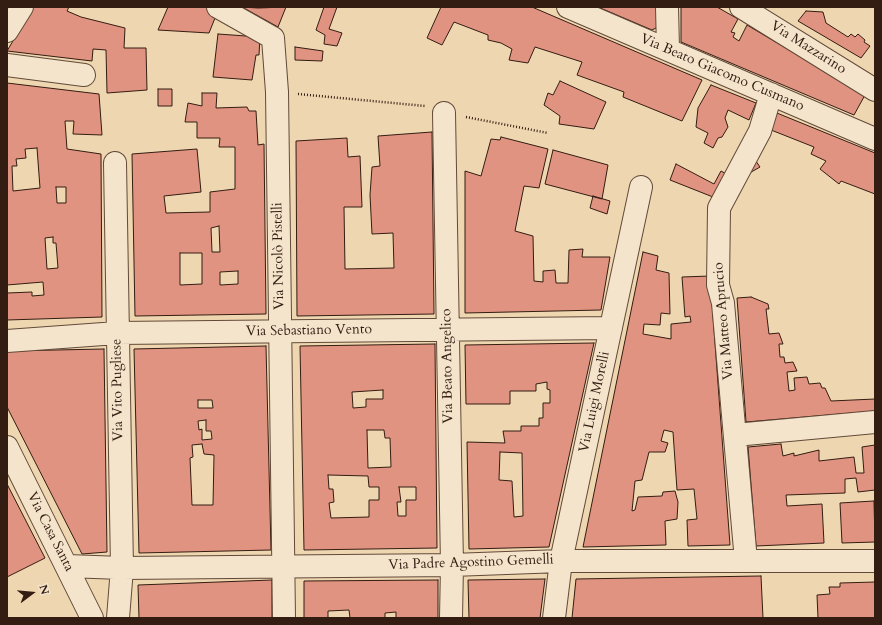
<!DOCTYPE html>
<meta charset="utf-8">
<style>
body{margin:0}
#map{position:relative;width:882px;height:625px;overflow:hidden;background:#eed6b1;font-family:Cardo,serif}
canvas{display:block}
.frame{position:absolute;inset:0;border:8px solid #331c11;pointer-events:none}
.north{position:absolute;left:12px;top:573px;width:40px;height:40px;-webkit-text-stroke:3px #f4e4cc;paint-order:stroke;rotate:74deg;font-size:11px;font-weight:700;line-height:16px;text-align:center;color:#331c11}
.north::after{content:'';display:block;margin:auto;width:14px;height:18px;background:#331c11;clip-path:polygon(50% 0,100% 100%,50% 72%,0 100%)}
</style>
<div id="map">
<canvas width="882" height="625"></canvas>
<div class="frame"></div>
<div class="north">N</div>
</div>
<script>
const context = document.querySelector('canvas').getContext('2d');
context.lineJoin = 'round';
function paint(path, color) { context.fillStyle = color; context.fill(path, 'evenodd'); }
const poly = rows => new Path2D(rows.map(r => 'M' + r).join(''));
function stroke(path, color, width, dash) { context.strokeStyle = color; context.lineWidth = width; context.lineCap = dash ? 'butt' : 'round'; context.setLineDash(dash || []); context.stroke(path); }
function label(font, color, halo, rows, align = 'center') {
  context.font = font + ' Cardo,serif'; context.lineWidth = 3; context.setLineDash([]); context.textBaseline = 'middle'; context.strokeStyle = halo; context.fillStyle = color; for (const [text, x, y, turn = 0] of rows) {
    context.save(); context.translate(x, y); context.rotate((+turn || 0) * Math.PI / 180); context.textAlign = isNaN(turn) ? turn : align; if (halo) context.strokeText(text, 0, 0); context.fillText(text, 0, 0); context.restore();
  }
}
const building = poly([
 [33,7,69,7,67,11,81,17,125,28,124,48,146,48,147,90,107,93,106,50,93,49,92,61,7,51,33,7],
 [168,7,206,7,217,13,209,33,158,30,168,7],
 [242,7,258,8,286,7,278,27,242,7],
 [324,7,337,7,329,29,342,33,337,46,324,44,325,35,316,30,324,7],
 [441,7,532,7,702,80,682,121,623,97,624,92,577,75,582,62,535,47,528,63,509,60,512,49,501,43,488,40,488,35,454,22,442,45,427,38,441,7],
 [598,7,657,7,658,27,652,30,598,7],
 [681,7,717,7,738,19,731,32,735,33,733,37,739,41,747,25,865,95,854,115,681,42,681,7],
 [806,11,823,12,826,23,848,37,851,34,855,37,858,34,865,40,864,42,870,46,861,58,798,21,806,11],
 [218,34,260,37,259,55,256,55,252,80,213,77,218,34],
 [295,47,323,51,322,61,295,60,295,47],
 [560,81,606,102,594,129,559,124,560,116,544,105,548,93,553,95,560,81],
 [7,83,99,94,102,135,73,134,74,121,65,121,67,149,101,154,102,317,7,320,7,293,32,292,32,296,44,295,43,282,7,285,7,83],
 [37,148,40,188,13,191,12,166,17,166,16,159,26,158,25,149,37,148],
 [56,187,66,187,66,203,57,203,56,187],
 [53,237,53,243,56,243,58,268,47,269,45,238,53,237],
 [711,85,756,103,749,120,728,110,725,118,728,127,722,137,718,138,713,148,704,143,708,133,696,127,698,108,711,85],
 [158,89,172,89,172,106,158,106,158,89],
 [202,93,217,93,216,108,247,107,249,111,256,111,258,145,264,144,266,314,135,316,132,154,197,149,201,192,164,196,166,213,210,212,210,192,235,189,235,147,219,147,220,138,197,138,197,122,185,122,188,103,202,106,202,93],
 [219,226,220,252,212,252,211,228,219,226],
 [180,253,202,253,202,284,180,285,180,253],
 [238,271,238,284,220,285,220,272,238,271],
 [772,111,875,153,875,194,841,181,839,184,820,169,826,161,811,154,814,147,766,128,772,111],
 [432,132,434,314,297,316,296,141,347,138,348,157,360,156,362,207,344,207,345,269,394,268,393,233,372,234,370,195,372,167,380,166,378,136,432,132],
 [501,137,548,149,539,188,524,186,515,231,533,236,534,281,543,282,543,271,555,270,556,283,568,283,569,250,583,249,582,257,610,257,601,310,465,313,465,171,481,176,491,139,500,140,501,137],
 [553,150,608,165,602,199,545,184,553,150],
 [751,154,760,167,739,179,751,154],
 [676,164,714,184,721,171,732,177,718,199,670,180,676,164],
 [593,196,610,201,607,214,590,208,593,196],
 [643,252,658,256,656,270,669,273,670,314,661,313,660,325,644,324,643,334,671,339,671,324,691,322,690,316,685,317,682,277,710,276,730,545,688,546,687,520,697,519,694,489,677,490,673,432,664,430,661,441,668,443,665,452,649,452,642,480,635,481,632,511,635,510,638,497,662,496,663,492,675,491,678,502,677,519,665,521,666,545,583,547,643,252],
 [751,297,768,304,769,309,766,309,769,334,779,333,783,344,779,344,780,357,784,357,785,363,793,362,797,371,787,372,789,391,795,390,794,378,807,377,809,384,820,383,822,388,825,388,831,401,875,399,875,411,746,422,737,298,751,297],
 [594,343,549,547,469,549,467,442,505,443,503,431,521,431,521,426,539,426,539,418,543,418,543,403,550,403,550,390,547,389,547,382,536,384,536,391,510,391,510,404,466,404,465,345,594,343],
 [500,452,522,453,523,516,514,517,512,481,499,480,500,452],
 [435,344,437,548,304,550,300,346,435,344],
 [383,390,383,399,366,399,366,407,353,408,352,392,383,390],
 [367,430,384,430,385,438,390,438,391,467,368,468,367,430],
 [328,475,368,476,369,487,379,487,379,500,369,500,369,517,331,518,329,503,334,502,333,489,329,489,328,475],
 [399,487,416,487,416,500,406,500,406,516,398,516,397,502,401,502,399,487],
 [266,346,271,550,139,553,134,349,266,346],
 [198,400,212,400,213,408,198,408,198,400],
 [206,420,206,431,211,431,212,439,202,440,202,429,199,430,198,421,206,420],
 [202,444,204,454,214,455,213,505,192,505,190,458,193,457,192,445,202,444],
 [104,349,107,552,82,554,7,407,7,351,104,349],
 [781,444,783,456,794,453,794,456,819,450,819,461,854,457,856,473,864,473,862,447,875,445,875,490,858,492,856,478,845,479,845,493,786,495,787,506,822,504,824,543,756,546,748,447,781,444],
 [7,484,45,558,7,577,7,484],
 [874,501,875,542,842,543,840,503,874,501],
 [761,576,763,618,572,618,576,579,761,576],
 [545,579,540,618,469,618,468,580,545,579],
 [272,580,272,618,139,618,138,585,272,580],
 [438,580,438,618,396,618,396,612,385,613,385,618,350,618,349,610,328,611,328,618,304,618,304,581,438,580],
 [875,582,875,618,818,618,817,595,830,594,829,587,840,587,840,583,875,582]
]);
paint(building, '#e19381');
stroke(building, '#331c11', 1);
const street = poly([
 [218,7,273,38,277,92,284,618],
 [568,7,875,139],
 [667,7,668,49],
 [741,7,875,90],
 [7,31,22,7],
 [7,65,84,75],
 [444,113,452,565,451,618],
 [115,163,122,568,118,618],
 [7,341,117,333,611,328],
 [735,435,875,422],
 [7,447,92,618],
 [746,561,723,303,718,285,719,208,760,131,771,94],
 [67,566,122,568,452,565,561,561,875,561],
 [554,618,561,561,641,187]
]);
stroke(street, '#624a39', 24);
stroke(poly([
 [298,94,425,106],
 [466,117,548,133]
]), '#331c11', 2.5, [1, 2]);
stroke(street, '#f4e4cc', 22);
label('14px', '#331c11', '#f4e4cc', [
 ["Via Mazzarino",808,48,32],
 ["Via Beato Giacomo Cusmano",722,73,23],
 ["Via Nicolò Pistelli",279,256,-91],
 ["Via Matteo Aprucio",724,321,-95],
 ["Via Sebastiano Vento",309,331,-1],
 ["Via Beato Angelico",448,366,-91],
 ["Via Vito Pugliese",118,390,-91],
 ["Via Luigi Morelli",595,402,-78],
 ["Via Casa Santa",50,532,63],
 ["Via Padre Agostino Gemelli",471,563,-2]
]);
</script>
